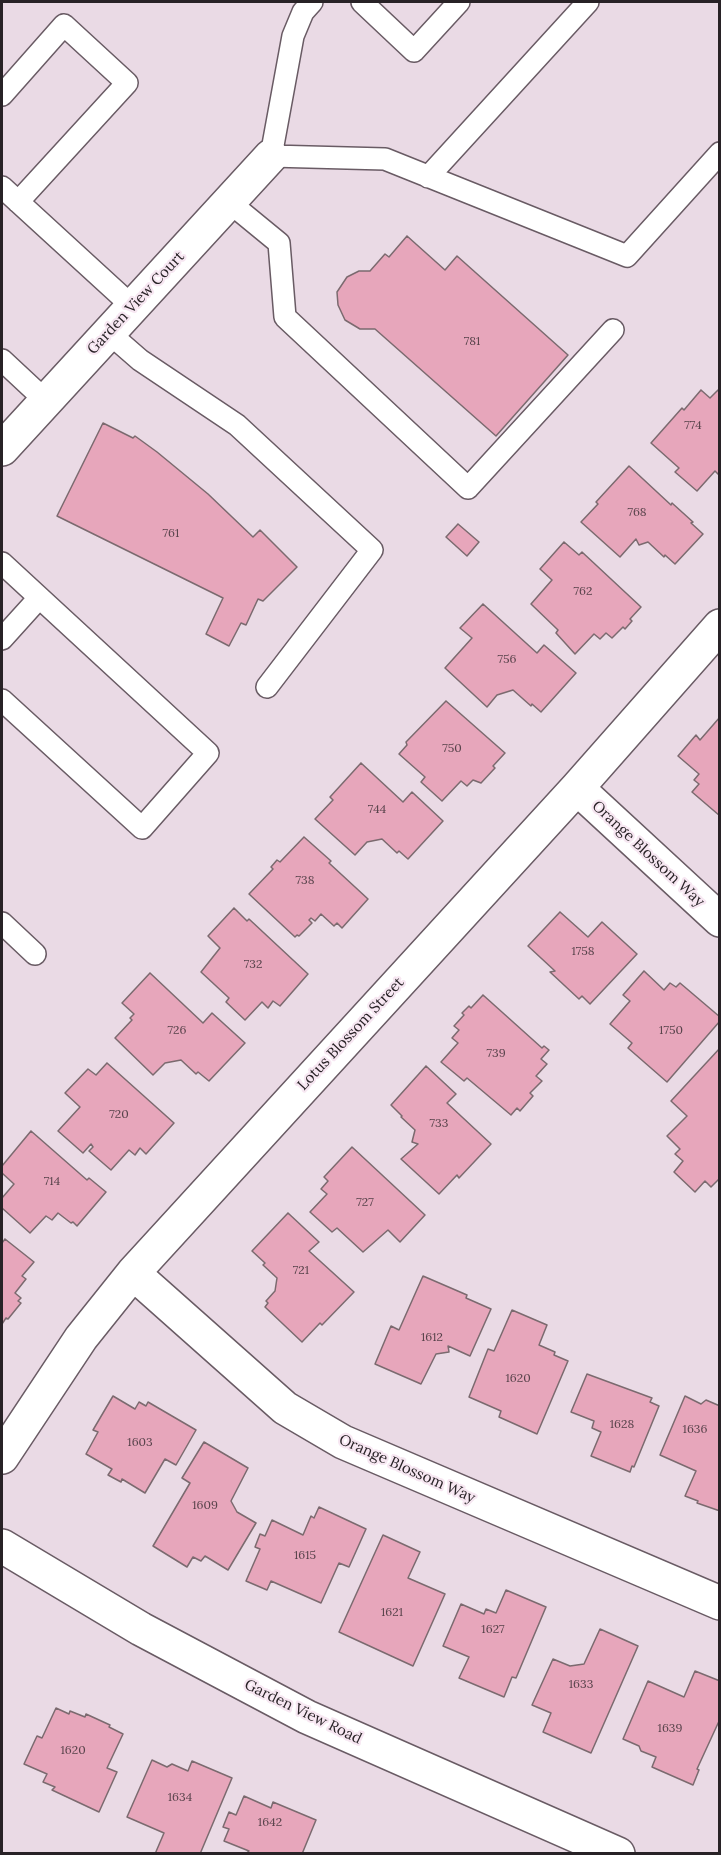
<!DOCTYPE html>
<style>
body{margin:0}
#map{position:relative;width:721px;height:1855px;overflow:hidden;background:#eadae5;font-family:Lora,serif}
canvas{display:block}
.frame{position:absolute;inset:0;border:3px solid #282226;pointer-events:none}
</style>
<div id="map">
<canvas width="721" height="1855"></canvas>
<div class="frame"></div>
</div>
<script>
const context = document.querySelector('canvas').getContext('2d');
context.lineJoin = 'round';
function paint(path, color) { context.fillStyle = color; context.fill(path, 'evenodd'); }
const poly = rows => new Path2D(rows.map(r => 'M' + r).join(''));
function stroke(path, color, width, dash) { context.strokeStyle = color; context.lineWidth = width; context.lineCap = dash ? 'butt' : 'round'; context.setLineDash(dash || []); context.stroke(path); }
function label(font, color, halo, rows, align = 'center') {
  context.font = font + ' Lora,serif'; context.lineWidth = 4.5; context.setLineDash([]); context.textBaseline = 'middle'; context.strokeStyle = halo; context.fillStyle = color; for (const [text, x, y, turn = 0] of rows) {
    context.save(); context.translate(x, y); context.rotate((+turn || 0) * Math.PI / 180); context.textAlign = isNaN(turn) ? turn : align; if (halo) context.strokeText(text, 0, 0); context.fillText(text, 0, 0); context.restore();
  }
}
const building = poly([
 [407,236,445,270,457,256,568,355,496,436,375,329,360,329,345,320,338,305,337,292,347,277,359,271,370,271,385,254,389,257,407,236],
 [701,390,710,398,718,390,720,392,720,476,715,471,697,491,675,472,679,468,651,443,682,408,684,410,701,390],
 [103,423,133,438,135,436,157,452,208,494,253,537,260,530,297,567,263,601,258,599,246,625,241,623,229,646,206,634,223,598,57,516,103,423],
 [629,466,671,505,672,503,693,522,691,523,703,534,675,564,665,555,664,557,648,542,639,545,636,539,620,557,581,522,598,504,596,502,629,466],
 [458,524,479,542,467,556,446,537,458,524],
 [564,542,579,555,582,552,641,607,630,619,632,621,625,629,623,627,612,638,606,633,600,639,594,634,575,654,556,633,558,630,531,604,552,580,540,569,564,542],
 [483,604,537,653,544,645,576,673,541,712,532,704,531,706,513,690,497,695,487,707,445,668,472,638,460,628,483,604],
 [446,701,505,753,493,766,495,768,481,783,473,780,467,786,461,781,442,801,421,782,425,777,399,754,407,745,406,742,446,701],
 [720,717,720,816,692,792,699,784,694,780,699,774,678,756,696,735,700,740,720,717],
 [361,763,403,802,412,792,443,821,408,859,399,851,397,853,382,839,367,842,355,855,315,819,333,800,330,797,361,763],
 [304,837,331,861,329,863,368,899,342,928,337,923,334,926,321,914,315,921,311,918,309,920,312,923,299,936,297,935,295,937,249,894,273,869,271,867,277,860,280,862,304,837],
 [234,908,247,921,249,919,308,974,280,1006,273,1001,268,1008,262,1002,245,1020,226,1002,229,998,201,972,220,948,208,936,234,908],
 [560,912,588,937,602,922,637,954,590,1004,582,996,579,999,550,972,555,971,528,946,560,912],
 [644,971,664,990,670,983,676,987,680,983,720,1017,720,1021,667,1082,628,1048,632,1043,610,1024,630,1001,623,995,644,971],
 [150,973,203,1023,212,1013,245,1043,209,1081,198,1072,196,1074,181,1060,165,1063,153,1075,115,1038,132,1020,130,1018,134,1014,122,1003,150,973],
 [483,995,542,1048,544,1046,549,1050,541,1059,547,1064,536,1076,542,1081,530,1093,533,1096,520,1111,517,1108,511,1115,467,1078,464,1081,441,1062,458,1043,452,1038,459,1030,454,1026,464,1015,462,1013,469,1006,471,1008,483,995],
 [720,1048,720,1178,711,1187,705,1181,695,1192,674,1172,683,1161,675,1154,680,1149,667,1136,687,1116,671,1101,720,1048],
 [107,1063,174,1123,146,1154,140,1148,135,1155,129,1150,111,1170,89,1151,93,1147,91,1144,83,1153,58,1131,80,1107,65,1093,88,1069,96,1075,107,1063],
 [426,1066,456,1094,447,1103,491,1144,459,1178,457,1175,439,1194,401,1159,418,1144,412,1142,415,1130,401,1117,402,1116,391,1105,426,1066],
 [31,1131,87,1180,89,1178,106,1192,77,1226,73,1222,71,1223,58,1213,52,1220,46,1216,30,1233,2,1208,2,1198,14,1184,2,1173,2,1166,31,1131],
 [352,1147,425,1215,400,1242,388,1230,363,1252,337,1228,332,1232,310,1212,327,1194,321,1189,328,1181,324,1177,352,1147],
 [288,1213,319,1242,309,1251,354,1292,322,1325,320,1323,302,1342,265,1307,268,1303,266,1301,275,1291,277,1278,263,1265,265,1263,252,1251,288,1213],
 [5,1239,34,1262,22,1276,26,1279,15,1293,21,1298,18,1301,21,1303,8,1319,6,1318,2,1324,2,1243,5,1239],
 [423,1276,467,1295,466,1298,491,1309,470,1356,448,1346,449,1352,436,1354,421,1384,375,1364,391,1326,399,1330,423,1276],
 [512,1310,547,1325,539,1345,555,1352,554,1355,568,1361,537,1434,499,1417,501,1411,469,1397,488,1349,494,1351,512,1310],
 [587,1374,652,1398,650,1402,659,1406,634,1467,632,1466,630,1472,591,1456,601,1432,592,1428,594,1421,571,1412,587,1374],
 [113,1396,135,1409,139,1402,146,1406,148,1402,196,1430,176,1465,165,1459,145,1493,122,1479,121,1482,108,1475,112,1469,86,1454,98,1432,93,1430,113,1396],
 [685,1396,701,1404,706,1400,720,1406,720,1511,697,1503,698,1501,685,1496,696,1471,660,1455,685,1396],
 [204,1442,248,1468,231,1501,237,1512,256,1523,228,1570,205,1556,201,1561,193,1557,187,1567,153,1546,190,1483,182,1478,204,1442],
 [319,1507,366,1529,349,1567,339,1563,321,1603,271,1581,267,1590,246,1581,260,1549,255,1547,260,1534,265,1536,272,1520,303,1535,311,1516,314,1518,319,1507],
 [383,1535,420,1552,408,1578,445,1594,413,1666,339,1632,383,1535],
 [506,1590,546,1607,516,1678,512,1677,504,1697,459,1678,469,1657,443,1646,461,1604,484,1614,486,1609,496,1613,506,1590],
 [600,1629,638,1646,591,1753,543,1732,551,1713,532,1705,553,1659,570,1666,584,1664,600,1629],
 [695,1671,720,1681,720,1719,697,1769,699,1770,693,1785,652,1767,656,1757,641,1751,639,1746,623,1739,648,1681,684,1697,695,1671],
 [56,1708,69,1714,70,1711,85,1717,86,1714,110,1725,109,1727,123,1734,107,1768,117,1772,99,1812,52,1790,55,1787,43,1782,47,1774,24,1764,37,1736,42,1738,56,1708],
 [152,1760,167,1767,172,1764,188,1771,192,1761,232,1778,200,1854,155,1854,164,1833,127,1817,152,1760],
 [244,1796,271,1808,273,1802,316,1820,302,1854,245,1854,249,1851,224,1841,229,1829,223,1827,229,1812,236,1815,244,1796]
]);
paint(building, '#e7a6bb');
stroke(building, '#7b6a6f', 1.5);
const lane = poly([
 [312,2,303,12,293,36,271,156,385,159,627,256,720,153],
 [362,2,414,51,459,2],
 [2,95,64,25,127,83,18,202],
 [428,177,588,2],
 [2,187,133,307],
 [229,202,279,243,285,317,468,488,613,330],
 [109,333,140,360,237,425,372,550,267,687],
 [2,360,46,401],
 [2,563,208,753,142,828,2,700],
 [2,639,39,598],
 [2,923,35,954]
]);
const street = poly([
 [2,449,271,156],
 [577,788,720,920],
 [133,1273,285,1408,343,1442,720,1603],
 [2,1457,81,1338,133,1273,577,788,720,626]
]);
const secondary = poly([
 [2,1546,141,1629,307,1717,618,1854]
]);
stroke(lane, '#695b64', 24);
stroke(street, '#695b64', 36);
stroke(secondary, '#695b64', 36);
stroke(lane, '#fff', 21);
stroke(street, '#fff', 33);
stroke(secondary, '#fff', 33);
label('12px', '#58434b', null, [
 ["781",472,342],
 ["774",693,426],
 ["768",637,513],
 ["761",171,534],
 ["762",583,592],
 ["756",507,660],
 ["750",452,749],
 ["744",377,810],
 ["738",305,881],
 ["1758",583,952],
 ["732",253,965],
 ["726",177,1031],
 ["1750",671,1031],
 ["739",496,1054],
 ["720",119,1115],
 ["733",439,1124],
 ["714",52,1182],
 ["727",365,1203],
 ["721",301,1271],
 ["1612",432,1338],
 ["1620",518,1379],
 ["1628",622,1425],
 ["1636",695,1430],
 ["1603",140,1443],
 ["1609",205,1506],
 ["1615",305,1556],
 ["1621",392,1613],
 ["1627",493,1630],
 ["1633",581,1685],
 ["1639",670,1729],
 ["1620",73,1751],
 ["1634",180,1798],
 ["1642",270,1823]
]);
label('15px', '#282226', '#f7e7f2', [
 ["Garden View Court",136,303,-47],
 ["Orange Blossom Way",648,854,43],
 ["Lotus Blossom Street",351,1034,-47],
 ["Orange Blossom Way",407,1469,24],
 ["Garden View Road",303,1712,26]
]);
</script>
